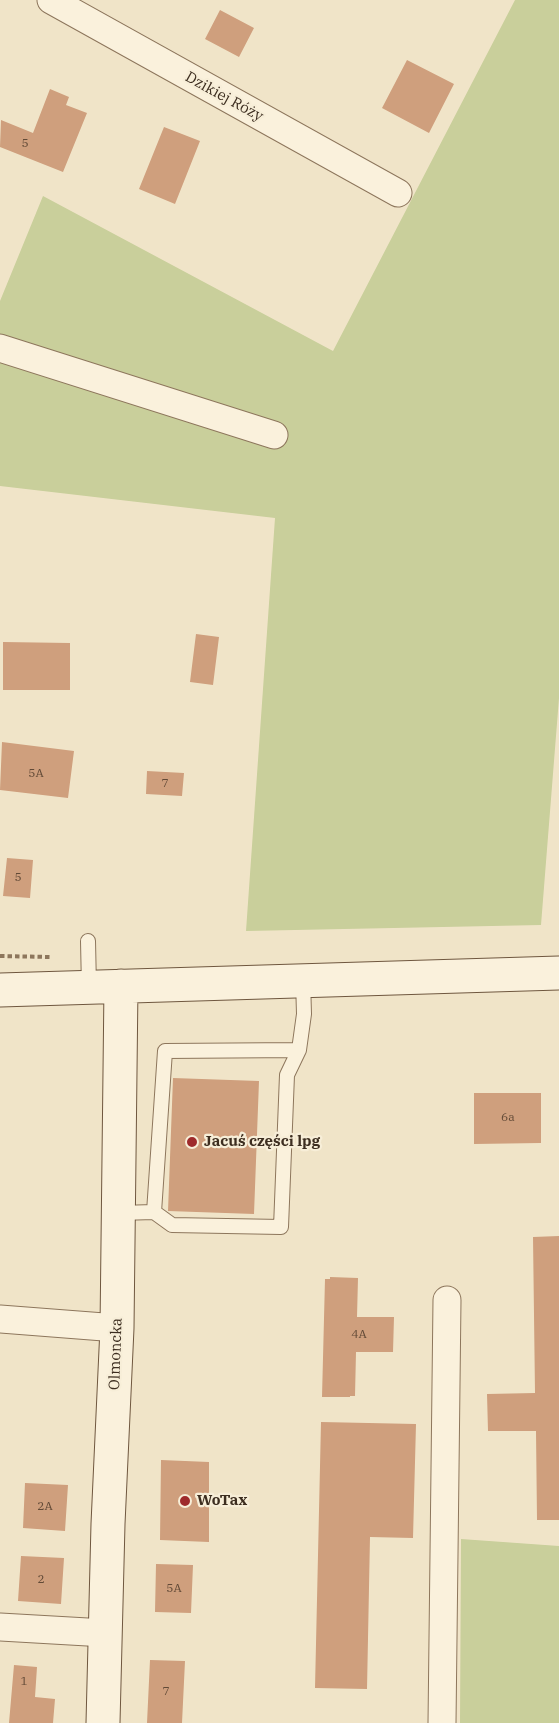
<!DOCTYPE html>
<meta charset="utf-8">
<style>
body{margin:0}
canvas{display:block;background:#f0e4c8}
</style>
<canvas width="559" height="1723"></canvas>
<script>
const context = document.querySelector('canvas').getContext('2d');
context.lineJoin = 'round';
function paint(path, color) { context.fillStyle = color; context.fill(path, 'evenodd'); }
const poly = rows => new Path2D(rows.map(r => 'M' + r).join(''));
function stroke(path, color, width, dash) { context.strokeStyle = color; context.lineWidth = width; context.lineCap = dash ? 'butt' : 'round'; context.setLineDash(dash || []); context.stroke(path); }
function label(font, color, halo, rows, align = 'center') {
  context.font = font + ' "IBM Plex Serif",serif'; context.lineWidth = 4.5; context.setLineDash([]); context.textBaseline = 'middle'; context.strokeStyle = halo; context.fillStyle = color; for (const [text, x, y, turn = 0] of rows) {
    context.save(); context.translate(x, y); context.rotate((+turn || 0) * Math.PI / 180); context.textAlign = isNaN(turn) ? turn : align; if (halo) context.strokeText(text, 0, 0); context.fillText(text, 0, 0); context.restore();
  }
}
paint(poly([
 [515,0,559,0,559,698,541,925,246,931,275,518,0,486,0,301,43,196,333,351],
 [461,1539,559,1546,559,1723,460,1723]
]), '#c9cf9b');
paint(poly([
 [220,10,254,28,239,57,205,39],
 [407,60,454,84,429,133,382,108],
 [50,89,69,97,66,105,87,113,63,172,0,147,1,120,33,133],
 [164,127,200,141,175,204,139,189],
 [196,634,219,637,213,685,190,682],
 [3,642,70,643,70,690,3,690],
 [2,742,74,751,68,798,0,790],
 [147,771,184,773,182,796,146,794],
 [7,858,33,860,30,898,3,896],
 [173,1078,259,1081,254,1214,168,1211],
 [474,1093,541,1093,541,1143,474,1144],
 [559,1236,559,1520,537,1520,536,1431,488,1431,487,1394,535,1393,533,1237],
 [330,1277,358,1278,357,1317,394,1317,393,1352,356,1352,355,1396,350,1396,350,1397,322,1397,325,1279,330,1279],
 [321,1422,416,1424,413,1538,370,1537,367,1689,315,1688],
 [161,1460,209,1462,209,1542,160,1540],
 [25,1483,68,1485,65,1531,23,1528],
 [21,1556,64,1558,61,1604,18,1601],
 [156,1564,193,1565,191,1613,155,1612],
 [150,1660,185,1661,182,1723,147,1723],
 [14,1665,37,1667,35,1697,55,1699,53,1723,9,1723]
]), '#cf9f7d');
const lane = poly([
 [88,941,89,987],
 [154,1212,165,1051,299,1050],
 [119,1213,154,1212,172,1225,281,1227,287,1075,299,1050,304,1014,303,980]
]);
const street = poly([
 [51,0,398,193],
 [0,348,274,435],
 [0,1319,117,1328],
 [0,1627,105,1633],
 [442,1723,447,1300]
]);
const secondary = poly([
 [0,990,559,973],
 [103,1723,108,1524,117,1328,121,986]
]);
stroke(lane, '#8d765c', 16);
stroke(street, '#8d765c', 29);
stroke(secondary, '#6f573f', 35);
stroke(poly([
 [0,956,50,957]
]), '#8d765c', 4, [4.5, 3]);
stroke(lane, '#faf1dc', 14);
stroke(street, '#faf1dc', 27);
stroke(secondary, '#faf1dc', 33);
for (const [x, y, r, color] of [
 [192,1142,6,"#9e2a2b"],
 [185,1501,6,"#9e2a2b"]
]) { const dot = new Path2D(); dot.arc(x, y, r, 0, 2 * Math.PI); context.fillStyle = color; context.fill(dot); stroke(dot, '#f7eed8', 2); }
label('12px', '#624a37', null, [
 ["5",25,144],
 ["5A",36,774],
 ["7",165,784],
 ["5",18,878],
 ["6a",508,1118],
 ["4A",359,1335],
 ["2A",45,1507],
 ["2",41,1580],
 ["5A",174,1589],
 ["1",24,1682],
 ["7",166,1692]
]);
label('15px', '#3d2e20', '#f7eed8', [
 ["Dzikiej Róży",224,97,29],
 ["Olmoncka",116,1354,-88]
]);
label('bold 15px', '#3d2e20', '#f7eed8', [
 ["Jacuś części lpg",204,1142],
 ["WoTax",197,1501]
], 'left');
</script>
